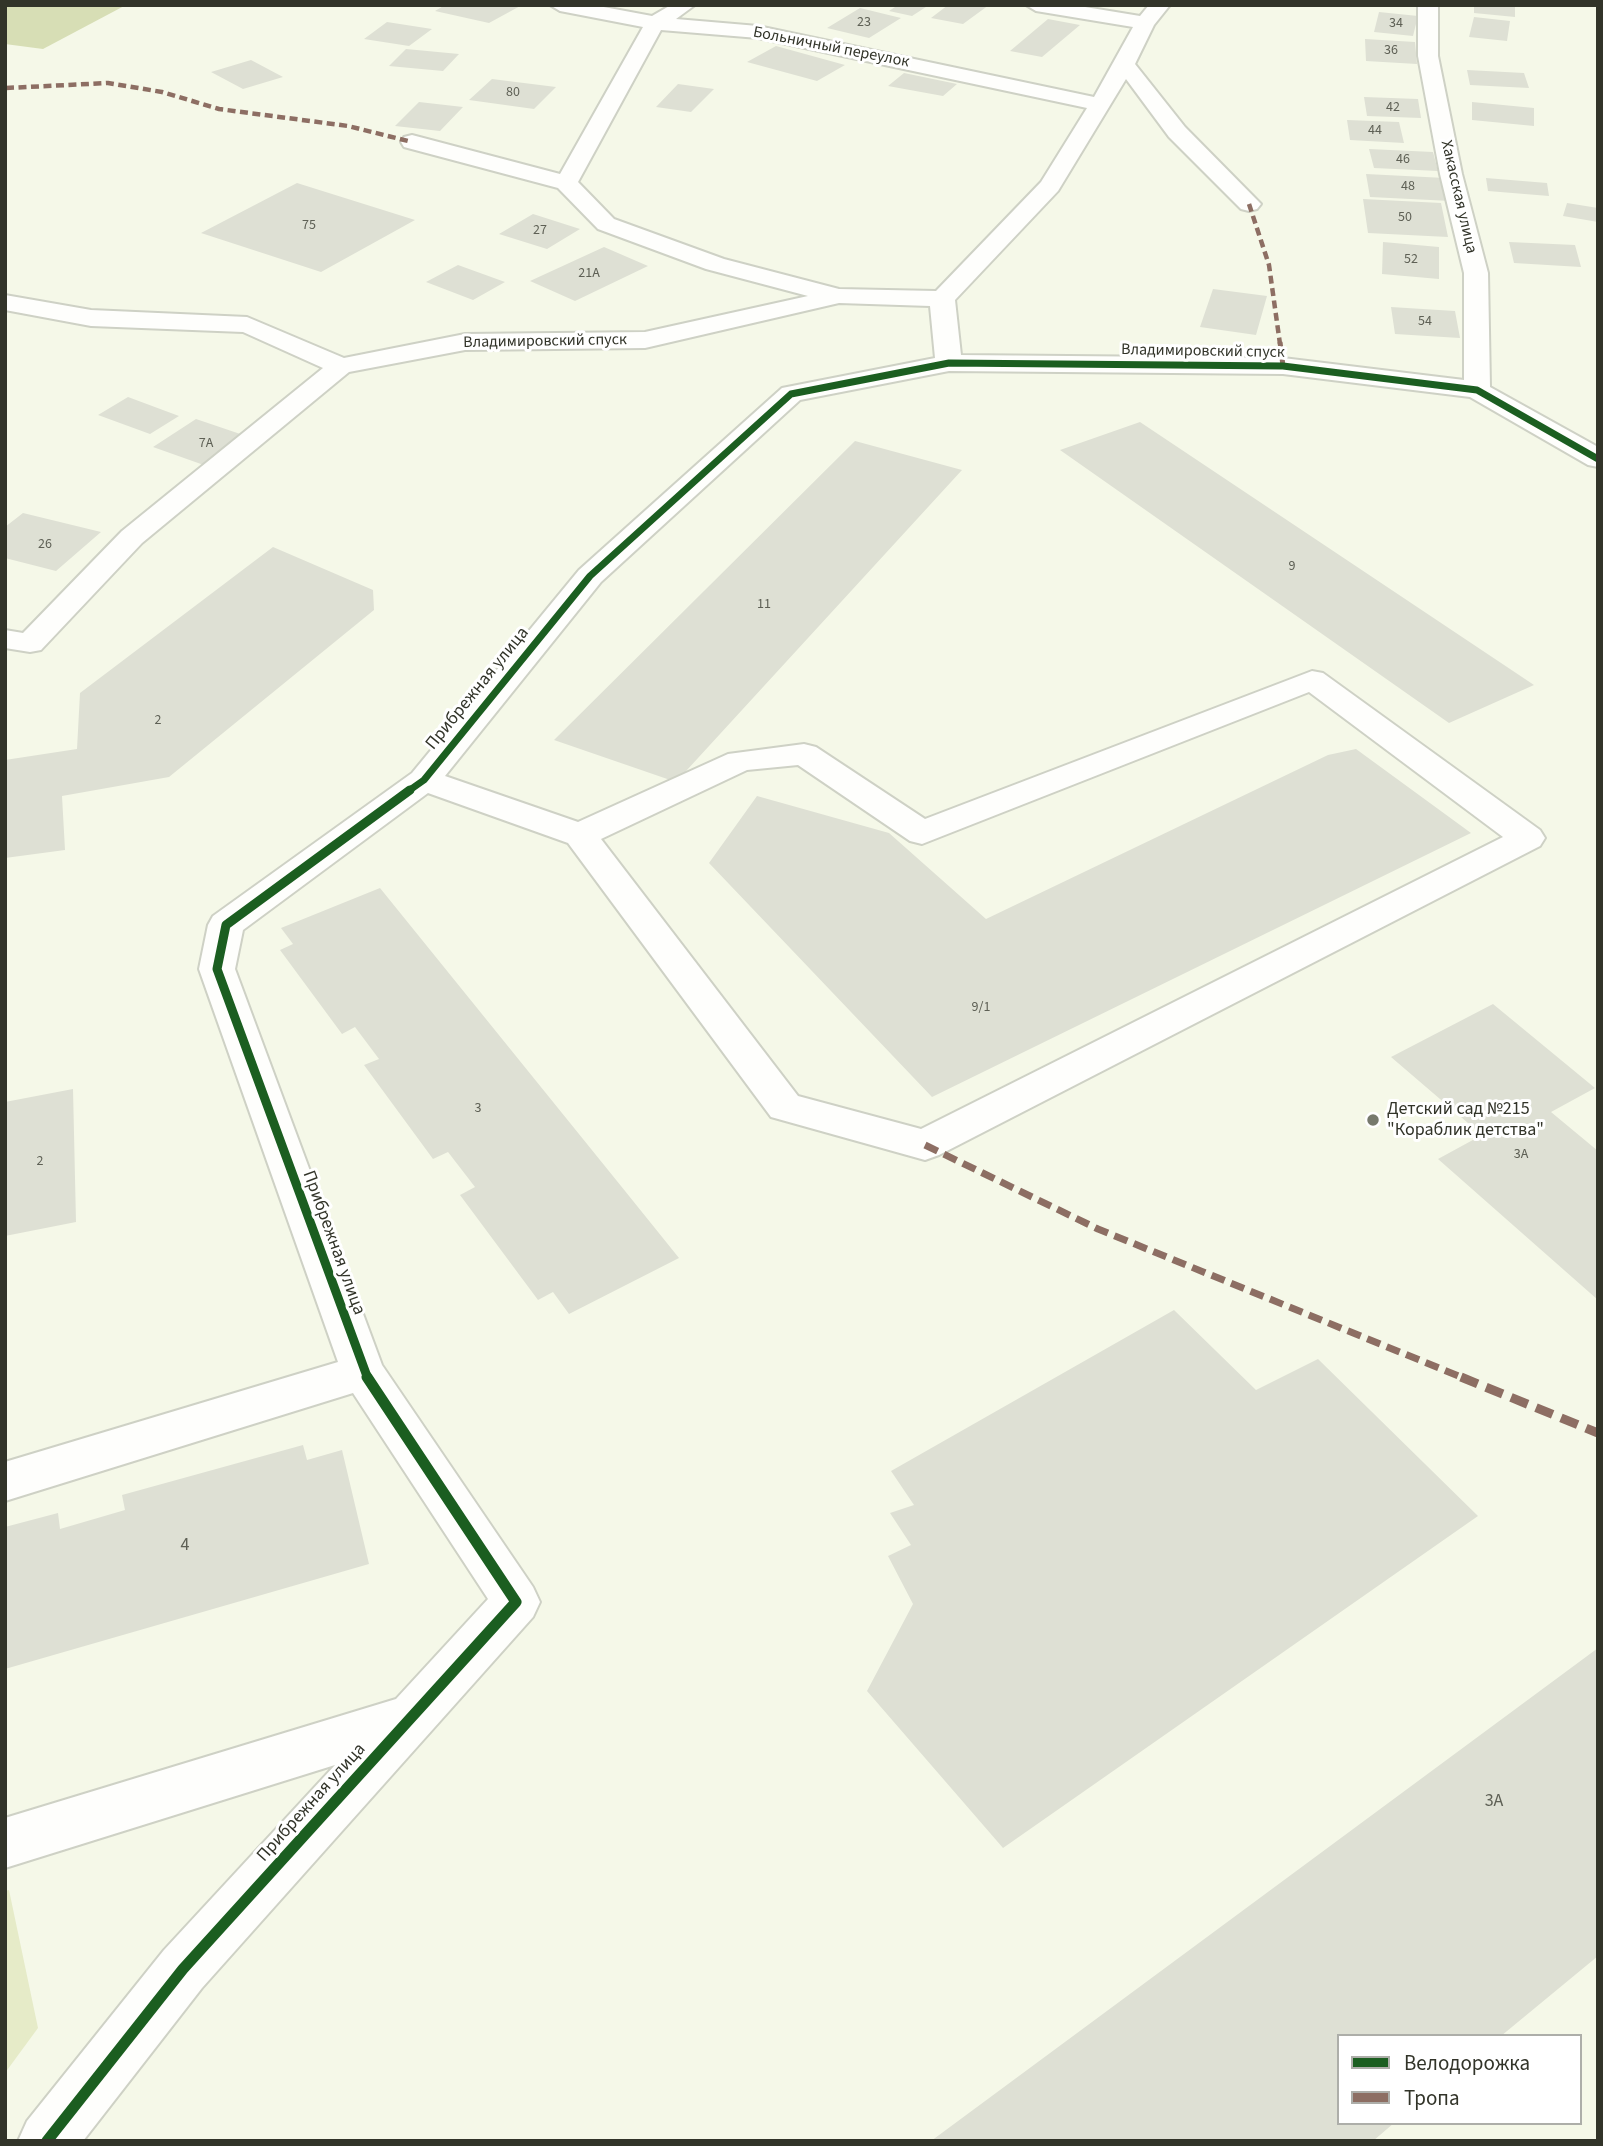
<!DOCTYPE html>
<meta charset="utf-8">
<style>
body{margin:0}
#map{position:relative;width:1603px;height:2146px;overflow:hidden;background:#f5f8e8;font-family:"Source Sans 3",sans-serif}
canvas{display:block}
.frame{position:absolute;inset:0;border:7px solid #323429;pointer-events:none}
.legend{position:absolute;left:1337px;top:2034px;width:245px;height:91px;box-sizing:border-box;background:#fff;border:2px solid #adaea9;margin:0;padding:9px 12px;list-style:none;font-size:21px;color:#323429}
.legend li{display:flex;align-items:center;gap:14px;height:35px}
.legend b{width:35px;border:2px solid #adaea9}
</style>
<div id="map">
<canvas width="1603" height="2146"></canvas>
<div class="frame"></div>
<ul class="legend">
<li><b style="height:9px;background:#1b5e20"></b>Велодорожка</li>
<li><b style="height:9px;background:#8d6e63"></b>Тропа</li>
</ul>
</div>
<script>
const context = document.querySelector('canvas').getContext('2d');
context.lineJoin = 'round';
function paint(path, color) { context.fillStyle = color; context.fill(path, 'evenodd'); }
const poly = rows => new Path2D(rows.map(r => 'M' + r).join(''));
function stroke(path, color, width, dash) { context.strokeStyle = color; context.lineWidth = width; context.lineCap = dash ? 'butt' : 'round'; context.setLineDash(dash || []); context.stroke(path); }
function label(font, color, halo, rows, align = 'center') {
  context.font = font + ' "Source Sans 3",sans-serif'; context.lineWidth = 6; context.setLineDash([]); context.textBaseline = 'middle'; context.strokeStyle = halo; context.fillStyle = color; for (const [text, x, y, turn = 0] of rows) {
    context.save(); context.translate(x, y); context.rotate((+turn || 0) * Math.PI / 180); context.textAlign = isNaN(turn) ? turn : align; if (halo) context.strokeText(text, 0, 0); context.fillText(text, 0, 0); context.restore();
  }
}
paint(poly([
 [9,1890,38,2028,5,2073,5,1891]
]), '#e6ebc8');
paint(poly([
 [5,5,126,5,43,49,5,44]
]), '#d7deb5');
paint(poly([
 [445,5,522,5,489,23,435,11],
 [898,5,929,5,912,16,889,11],
 [948,5,989,5,963,24,931,18],
 [1474,5,1515,5,1515,17,1474,13],
 [860,8,901,18,869,38,827,28],
 [1379,12,1418,16,1413,36,1374,32],
 [1474,17,1510,21,1507,41,1469,37],
 [1048,19,1080,25,1042,57,1010,51],
 [387,22,432,29,409,46,364,39],
 [1365,39,1415,42,1417,64,1366,61],
 [776,46,845,65,817,81,747,62],
 [406,49,459,54,443,71,389,66],
 [251,60,283,77,243,89,211,72],
 [1467,70,1524,73,1529,88,1470,85],
 [904,73,957,84,943,96,888,86],
 [492,79,556,87,534,109,469,100],
 [678,84,714,89,691,112,656,107],
 [1364,97,1418,99,1421,118,1367,116],
 [419,102,463,107,440,131,395,126],
 [1472,102,1534,108,1534,126,1472,120],
 [1347,120,1399,122,1404,143,1350,140],
 [1369,149,1433,152,1438,171,1374,168],
 [1366,174,1445,178,1451,201,1370,197],
 [1486,178,1547,183,1549,196,1488,191],
 [297,183,415,220,321,272,201,233],
 [1363,199,1441,203,1448,237,1368,233],
 [1567,203,1598,208,1598,222,1563,216],
 [533,214,580,229,547,249,499,234],
 [1383,242,1439,247,1439,279,1382,274],
 [1509,242,1575,245,1581,267,1514,263],
 [604,247,648,266,575,301,530,281],
 [458,265,505,282,473,300,426,282],
 [1213,289,1267,296,1256,335,1200,327],
 [1391,307,1455,311,1460,338,1395,334],
 [128,397,179,416,150,434,98,415],
 [196,419,258,440,215,469,153,447],
 [1140,422,1534,685,1449,723,1060,450],
 [855,441,962,470,676,782,554,740],
 [23,513,101,532,56,571,5,558,5,527],
 [273,547,373,590,374,610,169,777,62,796,65,850,5,858,5,760,77,749,80,693],
 [1356,749,1471,833,932,1097,709,863,757,796,889,833,986,919,1328,755],
 [380,888,621,1186,679,1258,569,1314,553,1292,538,1300,460,1195,475,1187,448,1152,433,1159,364,1065,379,1059,355,1027,342,1034,280,950,293,944,281,928],
 [1493,1004,1595,1088,1551,1112,1598,1151,1598,1300,1438,1159,1482,1135,1391,1057],
 [73,1089,76,1222,5,1236,5,1102],
 [1174,1310,1256,1390,1318,1359,1478,1516,1003,1848,867,1691,913,1604,888,1556,911,1545,890,1513,914,1505,891,1471],
 [303,1445,307,1460,342,1450,369,1564,5,1669,5,1527,58,1513,60,1529,125,1510,122,1495],
 [1598,1648,1598,1956,1501,2036,1339,2036,1339,2123,1394,2123,1373,2141,931,2141]
]), '#dee0d4');
const minor = poly([
 [550,5,593,5,652,16,671,5,695,5,676,19,758,26,1094,97,1133,27,1036,11,1026,5,1073,5,1140,16,1149,5,1170,5,1154,25,1135,64,1185,127,1261,204,1257,209,1249,211,1241,209,1169,137,1126,79,1058,191,955,300,961,355,1283,358,1464,380,1464,273,1440,174,1418,56,1418,5,1438,5,1438,56,1462,174,1488,273,1490,387,1598,447,1598,467,1588,465,1470,397,1283,374,949,371,800,400,601,582,445,776,578,822,728,754,804,744,816,747,925,819,1312,671,1323,673,1540,830,1545,838,1540,846,939,1155,925,1160,771,1117,568,843,428,793,243,930,235,969,382,1365,533,1587,540,1602,533,1617,202,1988,83,2141,18,2141,27,2121,164,1950,335,1765,5,1868,5,1818,396,1699,488,1599,353,1393,5,1501,5,1462,338,1362,199,969,208,925,213,916,412,773,579,570,782,388,935,358,930,306,839,303,645,348,465,350,349,372,142,543,41,650,30,652,5,648,5,630,23,633,122,531,323,368,243,332,91,326,5,310,5,295,91,310,247,317,344,358,465,334,645,332,808,296,706,269,598,229,558,188,404,147,401,142,404,137,412,135,560,174,643,27,560,11,550,5],
 [661,30,758,38,1087,108,1041,182,936,291,839,289,724,259,614,219,578,182,661,30],
 [1309,692,1503,837,921,1129,798,1096,601,839,747,770,798,765,910,841,922,844,1309,692]
]);
stroke(minor, '#ced1c5', 4);
paint(minor, '#fefefc');
stroke(poly([
 [6,88,108,83,162,92,219,109,348,126,412,142],
 [1249,204,1269,265,1280,344]
]), '#8d6e63', 4.5, [8, 4.5]);
stroke(poly([
 [1280,342,1283,366]
]), '#8d6e63', 5, [10, 5]);
stroke(poly([
 [925,1145,1098,1229,1466,1379]
]), '#8d6e63', 7, [14, 7]);
stroke(poly([
 [1461,1377,1598,1433]
]), '#8d6e63', 9, [18, 9]);
stroke(poly([
 [407,792,424,780,590,576,791,394,949,363,1283,366,1477,390,1598,459]
]), '#1b5e20', 7);
stroke(poly([
 [368,1379,217,969,226,925,410,790]
]), '#1b5e20', 9);
stroke(poly([
 [47,2141,183,1969,516,1602,367,1377]
]), '#1b5e20', 11);
for (const [x, y, r, color] of [
 [1373,1120,7,"#76796c"]
]) { const dot = new Path2D(); dot.arc(x, y, r, 0, 2 * Math.PI); context.fillStyle = color; context.fill(dot); stroke(dot, '#fff', 2.5); }
label('14px', '#5e6055', null, [
 ["23",864,23],
 ["34",1396,24],
 ["36",1391,51],
 ["80",513,93],
 ["42",1393,108],
 ["44",1375,131],
 ["46",1403,160],
 ["48",1408,187],
 ["50",1405,218],
 ["75",309,226],
 ["27",540,231],
 ["52",1411,260],
 ["21А",589,274],
 ["54",1425,322],
 ["7А",206,444],
 ["26",45,545],
 ["9",1292,567],
 ["11",764,605],
 ["2",158,721],
 ["9/1",981,1008],
 ["3",478,1109],
 ["3А",1521,1155],
 ["2",40,1162]
]);
label('16px', '#323429', '#fff', [
 ["Больничный переулок",831,48,11],
 ["Хакасская улица",1458,197,77],
 ["Владимировский спуск",545,342,-1],
 ["Владимировский спуск",1203,352,1]
]);
label('18px', '#323429', '#fff', [
 ["Прибрежная улица",478,689,-51],
 ["Прибрежная улица",333,1243,70],
 ["Прибрежная улица",312,1803,-48]
]);
label('18px', '#323429', '#fff', [
 ["Детский сад №215",1387,1110],
 ["\"Кораблик детства\"",1387,1131]
], 'left');
label('18px', '#5e6055', null, [
 ["4",185,1546],
 ["3А",1494,1802]
]);
</script>
